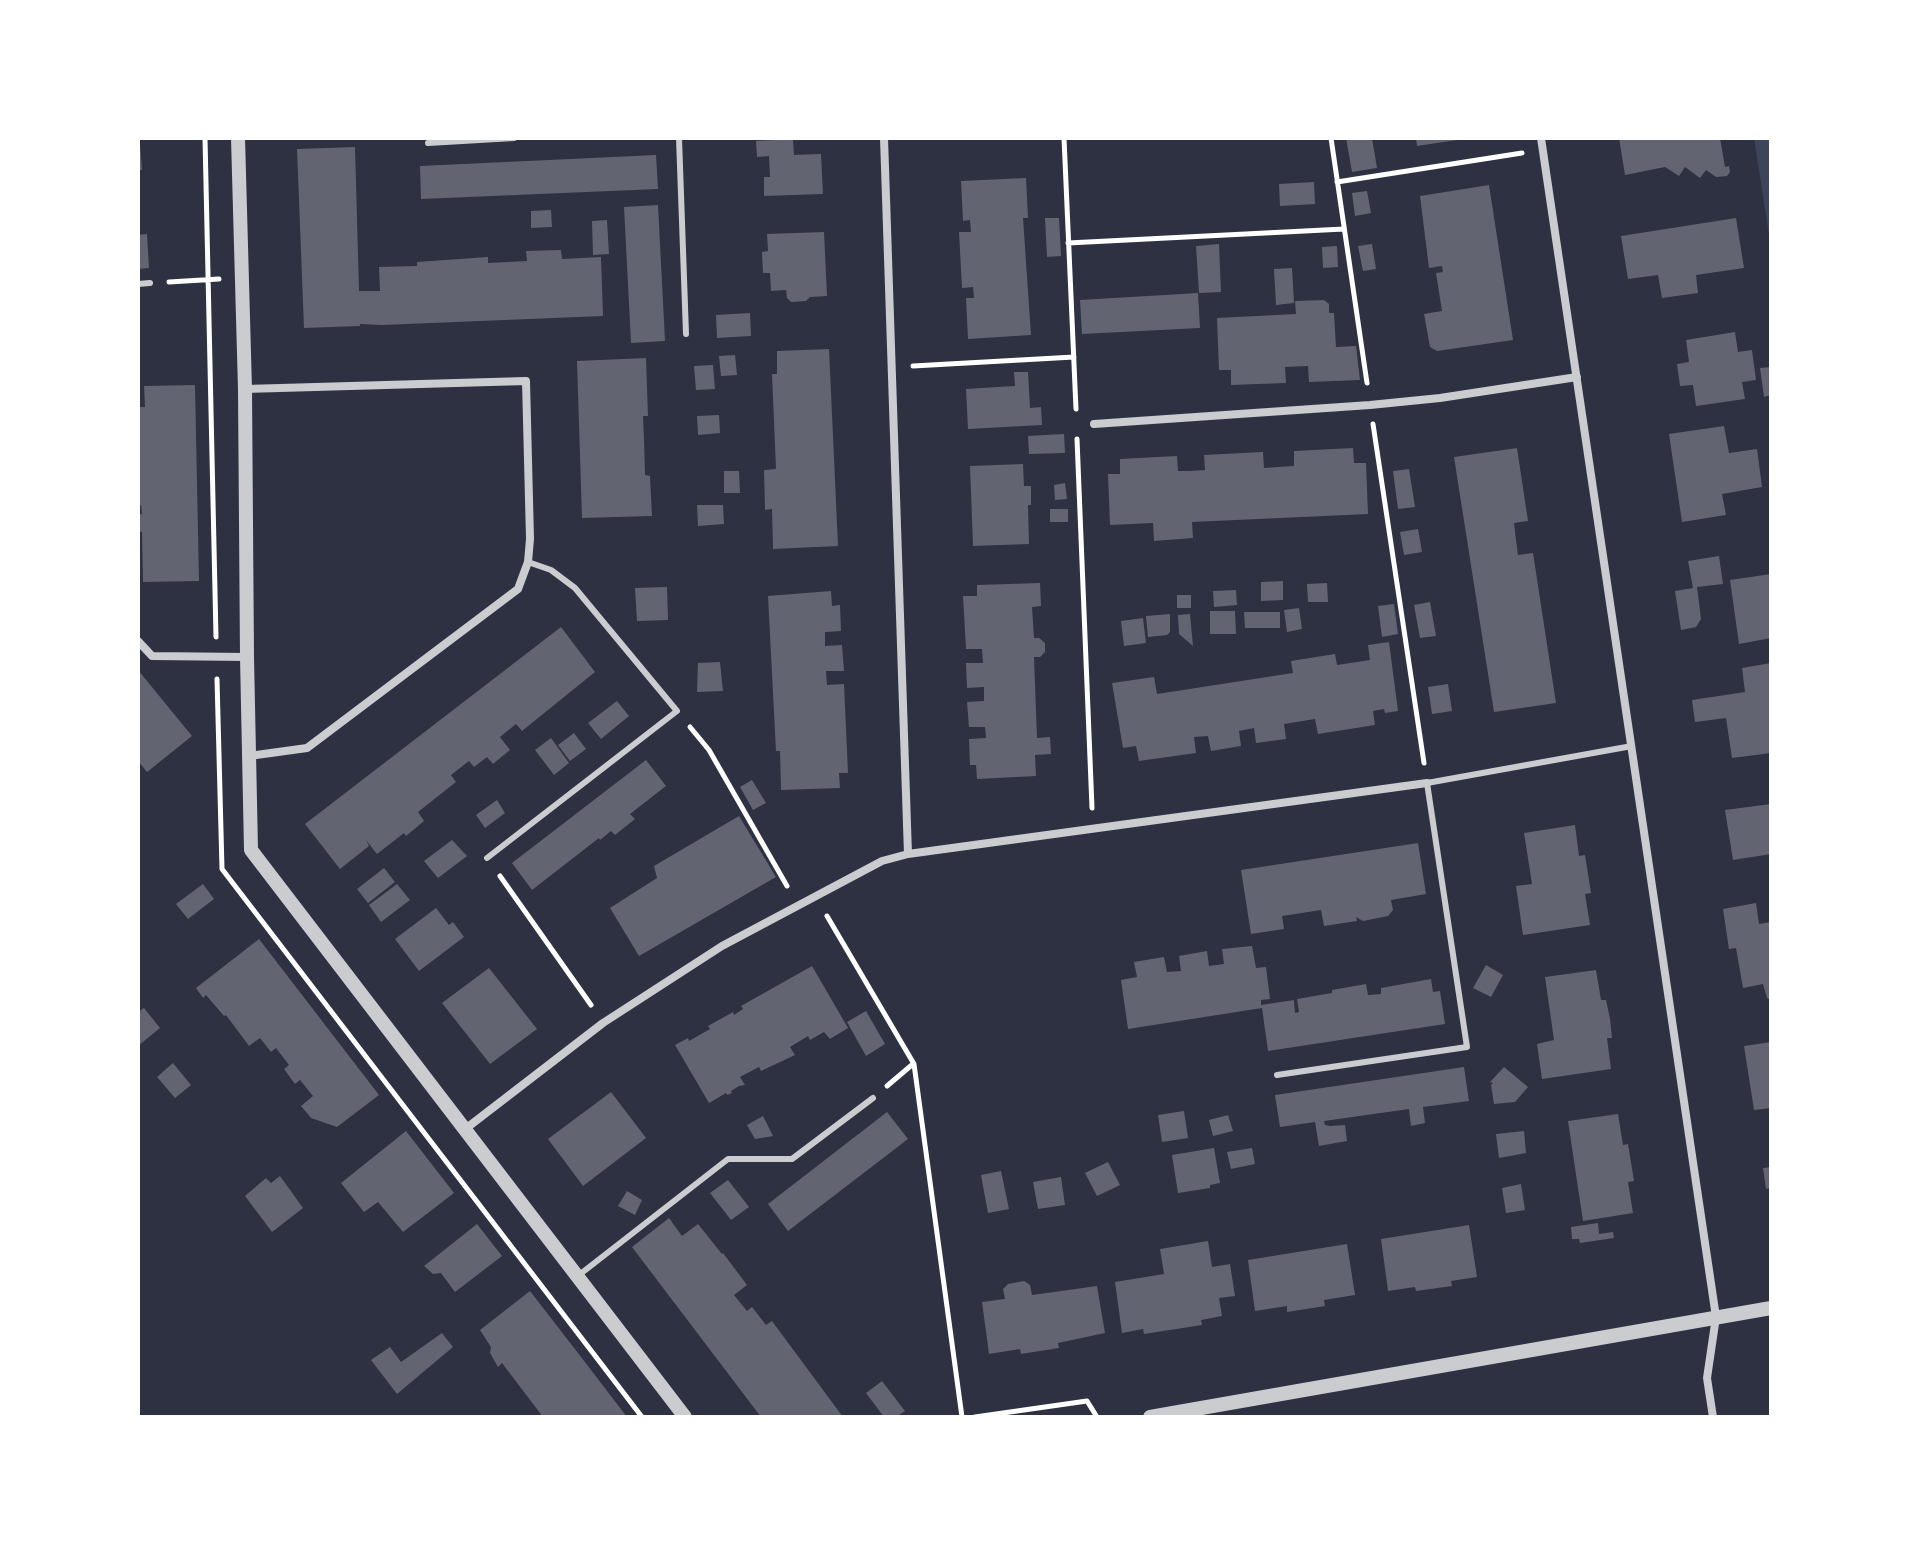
<!DOCTYPE html>
<style>
body{margin:0}
#map{position:relative;width:1909px;height:1555px;overflow:hidden;background:#2d3142;font-family:"Golos Text",sans-serif}
canvas{display:block}
.frame{position:absolute;inset:0;border:140px solid #fff;pointer-events:none}
</style>
<div id="map">
<canvas width="1909" height="1555"></canvas>
<div class="frame"></div>
</div>
<script>
const context = document.querySelector('canvas').getContext('2d');
context.lineJoin = 'round';
function paint(path, color) { context.fillStyle = color; context.fill(path, 'evenodd'); }
const poly = rows => new Path2D(rows.map(r => 'M' + r).join(''));
function stroke(path, color, width, dash) { context.strokeStyle = color; context.lineWidth = width; context.lineCap = dash ? 'butt' : 'round'; context.setLineDash(dash || []); context.stroke(path); }
paint(poly([
 [1754,138,1771,138,1771,248]
]), '#3c4559');
paint(poly([
 [1346,138,1372,138,1377,168,1352,172],
 [1416,138,1457,138,1457,140,1417,146],
 [1619,138,1720,138,1725,167,1729,166,1730,172,1727,176,1716,177,1706,170,1700,178,1685,167,1679,176,1665,167,1625,175],
 [793,139,794,155,821,154,823,194,764,196,764,177,770,177,769,156,757,157,756,141],
 [138,144,140,144,142,170,138,170],
 [355,147,359,291,380,291,379,267,417,266,417,262,488,257,488,263,527,261,526,251,561,250,562,259,601,257,603,316,382,325,360,324,360,326,304,328,297,149],
 [656,155,658,189,421,199,420,166],
 [1026,178,1028,218,1023,218,1031,335,968,339,966,298,974,298,973,287,962,288,959,232,971,232,970,220,963,221,961,181],
 [1314,182,1315,204,1280,206,1279,184],
 [1489,185,1513,340,1437,351,1430,347,1424,314,1442,311,1436,273,1443,272,1442,266,1429,268,1420,196],
 [1367,191,1371,213,1355,216,1352,193],
 [658,205,665,341,631,343,624,207],
 [551,210,552,227,531,228,531,211],
 [1045,218,1059,218,1061,256,1047,257],
 [1736,218,1744,268,1696,275,1698,293,1662,298,1658,275,1628,279,1621,236],
 [607,220,609,254,593,255,592,221],
 [824,232,827,296,810,297,806,301,791,302,787,298,786,290,771,291,770,273,763,273,762,252,768,251,767,234],
 [147,234,149,268,138,269,138,235],
 [1219,244,1221,292,1199,293,1196,246],
 [1372,244,1376,269,1363,271,1358,246],
 [1337,246,1338,267,1323,268,1322,247],
 [1292,268,1294,303,1276,305,1274,269],
 [1198,293,1200,328,1082,334,1080,300],
 [1324,300,1329,304,1329,313,1334,313,1336,347,1356,346,1360,380,1309,382,1308,366,1285,367,1286,383,1231,385,1231,370,1219,370,1217,318,1296,314,1295,301],
 [750,313,751,336,717,338,716,315],
 [1735,332,1738,352,1752,350,1756,380,1742,382,1745,399,1696,406,1693,385,1680,386,1677,364,1689,362,1686,340],
 [829,349,838,546,773,549,772,509,765,510,764,470,776,469,772,374,777,374,777,351],
 [735,355,737,375,721,376,719,356],
 [646,358,648,416,643,416,644,439,645,475,650,476,652,516,582,518,577,361],
 [713,365,715,389,696,390,694,366],
 [1771,367,1771,395,1764,397,1760,368],
 [1014,372,1028,372,1030,408,1041,407,1042,425,968,429,966,389,1015,386],
 [195,385,199,581,143,582,142,532,138,531,138,515,142,514,141,505,138,505,138,407,145,407,144,386],
 [719,415,720,433,698,435,697,416],
 [1724,426,1729,453,1757,449,1762,487,1722,494,1726,515,1682,522,1669,434],
 [1064,434,1065,453,1029,454,1028,436],
 [1353,448,1354,463,1366,463,1368,514,1192,522,1193,538,1154,541,1153,523,1110,525,1108,474,1120,474,1120,459,1177,456,1178,471,1189,471,1205,470,1204,455,1263,452,1264,468,1294,466,1294,451],
 [1517,448,1528,521,1514,523,1516,540,1518,555,1533,553,1556,703,1494,712,1454,457],
 [1023,464,1024,486,1031,486,1031,505,1028,505,1029,544,973,546,970,466],
 [1409,469,1415,507,1398,509,1393,471],
 [724,471,739,471,740,493,724,493],
 [1065,483,1067,499,1055,500,1054,485],
 [697,505,723,505,724,524,698,526],
 [1050,509,1068,509,1068,522,1050,522],
 [1418,529,1422,552,1404,555,1400,532],
 [1719,556,1723,584,1697,587,1701,619,1696,627,1681,630,1675,591,1693,588,1688,561],
 [1771,574,1771,638,1739,644,1730,580],
 [1283,581,1283,600,1261,601,1261,582],
 [1040,583,1041,606,1032,607,1034,638,1039,638,1045,643,1045,652,1040,657,1034,657,1037,738,1050,737,1051,754,1035,755,1036,776,977,779,976,765,970,765,969,739,986,738,985,727,969,727,967,702,984,701,984,687,967,688,966,663,983,663,982,649,966,649,963,596,977,596,977,585],
 [1327,583,1328,602,1308,602,1307,584],
 [667,587,668,620,637,621,635,588],
 [1236,590,1237,605,1214,607,1213,591],
 [831,591,832,606,840,605,841,631,825,632,825,646,842,645,844,671,826,671,827,685,844,684,848,773,839,773,840,788,781,790,780,751,776,751,768,596],
 [1177,595,1191,595,1191,608,1177,608],
 [1430,602,1436,636,1420,638,1414,605],
 [1394,604,1398,634,1382,637,1378,606],
 [1299,608,1302,629,1287,632,1284,610],
 [1210,611,1235,611,1236,634,1210,634],
 [1244,612,1280,612,1280,628,1245,628],
 [1170,614,1170,632,1167,635,1148,637,1146,616],
 [1190,614,1193,646,1179,634,1178,615],
 [1143,618,1146,643,1124,646,1121,621],
 [561,627,595,672,522,731,516,724,500,737,510,750,493,764,487,757,474,767,469,761,451,775,456,782,418,812,424,821,406,836,404,833,377,854,366,840,369,846,340,869,305,824],
 [1389,642,1398,711,1385,713,1384,709,1373,711,1375,725,1318,734,1315,719,1284,724,1286,739,1256,743,1254,728,1239,731,1241,746,1211,751,1208,736,1194,737,1196,753,1139,761,1136,746,1123,748,1112,683,1154,677,1157,694,1293,673,1291,661,1335,654,1337,665,1370,660,1368,645],
 [720,662,723,691,697,692,698,663],
 [1771,663,1771,753,1732,758,1726,718,1695,722,1692,700,1745,692,1742,668],
 [138,670,192,736,147,772,138,761],
 [1448,684,1452,711,1432,714,1428,687],
 [617,701,629,716,601,739,588,723],
 [574,733,586,749,570,761,558,745],
 [551,738,569,763,554,775,535,750],
 [646,760,666,786,630,814,635,819,615,835,611,831,600,840,599,838,532,890,512,863],
 [752,780,766,803,753,810,740,787],
 [497,800,505,813,485,828,476,815],
 [1771,804,1771,854,1733,860,1725,810],
 [739,816,776,877,639,956,610,908,657,878,654,866],
 [1575,825,1579,856,1585,855,1591,893,1585,894,1590,925,1523,935,1516,886,1532,884,1524,833],
 [452,840,467,856,438,878,424,861],
 [1418,843,1426,894,1391,900,1393,910,1388,916,1363,921,1356,917,1357,921,1324,926,1321,910,1282,916,1284,929,1251,934,1241,870],
 [384,868,395,882,368,903,357,889],
 [203,884,214,899,188,919,176,904],
 [397,884,410,900,381,922,369,905],
 [1756,903,1759,924,1771,922,1771,1000,1767,998,1763,984,1743,988,1736,948,1729,949,1723,909],
 [436,908,449,925,453,922,464,937,419,971,395,939],
 [259,939,379,1095,337,1127,311,1118,301,1106,313,1096,300,1080,295,1084,284,1069,289,1065,276,1048,271,1052,260,1038,249,1046,226,1015,224,1016,206,995,203,998,196,988],
 [1252,946,1256,968,1266,967,1270,999,1261,1000,1261,1005,1294,1000,1295,1013,1299,1012,1297,999,1332,993,1332,990,1366,984,1368,995,1381,994,1381,988,1431,979,1433,992,1440,991,1445,1024,1268,1051,1262,1008,1128,1029,1121,980,1137,977,1134,962,1164,957,1167,972,1181,971,1179,956,1207,951,1209,966,1224,964,1222,949],
 [1486,965,1503,975,1491,997,1473,988],
 [812,966,848,1028,830,1039,824,1032,810,1040,808,1036,790,1047,795,1055,761,1071,759,1067,740,1077,745,1085,739,1086,731,1091,732,1093,727,1095,726,1093,709,1103,675,1045,688,1038,689,1041,710,1029,708,1026,733,1012,734,1015,743,1009,741,1006],
 [489,968,537,1029,490,1064,442,1003],
 [1596,970,1601,1000,1606,1000,1610,1019,1612,1038,1607,1038,1611,1069,1542,1079,1537,1044,1554,1040,1545,977],
 [144,1008,160,1028,138,1046,138,1012],
 [866,1011,885,1044,866,1056,847,1022],
 [1771,1042,1771,1108,1754,1110,1744,1046],
 [173,1063,191,1085,175,1098,157,1077],
 [1464,1067,1469,1101,1423,1107,1425,1123,1411,1126,1409,1109,1324,1121,1325,1125,1330,1126,1345,1125,1347,1141,1319,1146,1315,1122,1280,1127,1275,1095],
 [1504,1067,1528,1087,1515,1102,1494,1104,1491,1085,1493,1083,1490,1082],
 [611,1092,646,1138,583,1186,548,1139],
 [1184,1111,1188,1138,1162,1142,1158,1115],
 [887,1112,908,1139,788,1231,768,1204],
 [1618,1114,1623,1145,1628,1144,1634,1181,1628,1182,1633,1213,1583,1221,1568,1121],
 [1228,1115,1233,1131,1213,1136,1209,1120],
 [763,1116,773,1136,755,1139,747,1125],
 [406,1131,454,1193,403,1232,378,1202,364,1212,341,1183],
 [1524,1131,1526,1153,1499,1158,1496,1134],
 [1214,1148,1220,1183,1210,1185,1210,1188,1178,1193,1172,1155],
 [1252,1148,1255,1164,1231,1169,1227,1152],
 [1108,1162,1120,1185,1097,1196,1085,1173],
 [1771,1167,1771,1188,1766,1189,1763,1168],
 [1001,1171,1009,1209,988,1213,981,1175],
 [280,1176,303,1208,272,1232,245,1196,266,1178,271,1183],
 [1061,1177,1065,1205,1038,1209,1033,1182],
 [728,1180,749,1207,731,1220,710,1193],
 [1521,1184,1525,1210,1506,1213,1502,1188],
 [627,1191,642,1200,635,1215,618,1206],
 [669,1218,682,1236,698,1224,722,1254,723,1253,747,1285,734,1295,747,1311,752,1307,766,1325,772,1321,843,1417,761,1417,632,1247],
 [1598,1223,1599,1234,1613,1232,1614,1238,1580,1243,1579,1239,1572,1239,1571,1227],
 [477,1224,502,1256,455,1292,441,1273,433,1274,424,1266],
 [1469,1225,1477,1277,1451,1281,1452,1286,1416,1291,1415,1287,1388,1291,1381,1239],
 [1208,1241,1212,1267,1230,1264,1235,1296,1219,1298,1222,1316,1201,1320,1202,1325,1144,1334,1143,1329,1122,1333,1115,1282,1164,1274,1160,1249],
 [1347,1244,1355,1295,1324,1300,1325,1306,1287,1312,1287,1306,1255,1311,1248,1260],
 [1024,1281,1030,1285,1032,1295,1097,1286,1105,1333,1058,1343,1059,1348,1021,1354,1020,1349,989,1354,982,1302,1005,1299,1003,1289,1008,1284],
 [530,1291,578,1353,627,1417,543,1417,502,1363,498,1367,490,1353,491,1347,480,1330],
 [442,1333,453,1347,397,1394,371,1360,390,1347,401,1362],
 [882,1381,905,1411,896,1417,884,1417,866,1393]
]), '#626471');
stroke(poly([
 [205,138,216,637],
 [1064,138,1076,409],
 [1331,138,1367,383],
 [1337,182,1522,153],
 [1068,243,1344,229],
 [169,282,219,279],
 [913,366,1074,357],
 [1373,424,1424,763],
 [1077,439,1092,808],
 [217,679,222,869,642,1417],
 [690,727,709,750,787,886],
 [500,876,591,1005],
 [827,916,914,1064,962,1417],
 [887,1086,913,1064],
 [975,1417,1087,1401,1097,1417]
]), '#fff', 5);
stroke(poly([
 [679,138,686,334],
 [428,143,514,138],
 [138,284,150,283],
 [487,858,677,711,575,588,551,570,528,562],
 [1277,1075,1467,1047,1427,783,1632,746],
 [579,1275,728,1159,792,1159,873,1098]
]), '#caccd0', 6);
stroke(poly([
 [884,138,908,854],
 [1541,138,1716,1317,1707,1378,1713,1417],
 [245,389,526,381,530,539,528,562,518,589,307,748,249,756],
 [1094,424,1370,405,1440,398,1577,377],
 [138,641,152,656,247,657],
 [464,1130,603,1023,722,946,882,861,908,854,1427,783]
]), '#caccd0', 8);
stroke(poly([
 [238,138,245,389,247,657,251,850,685,1417],
 [1150,1417,1771,1308]
]), '#caccd0', 14);
</script>
